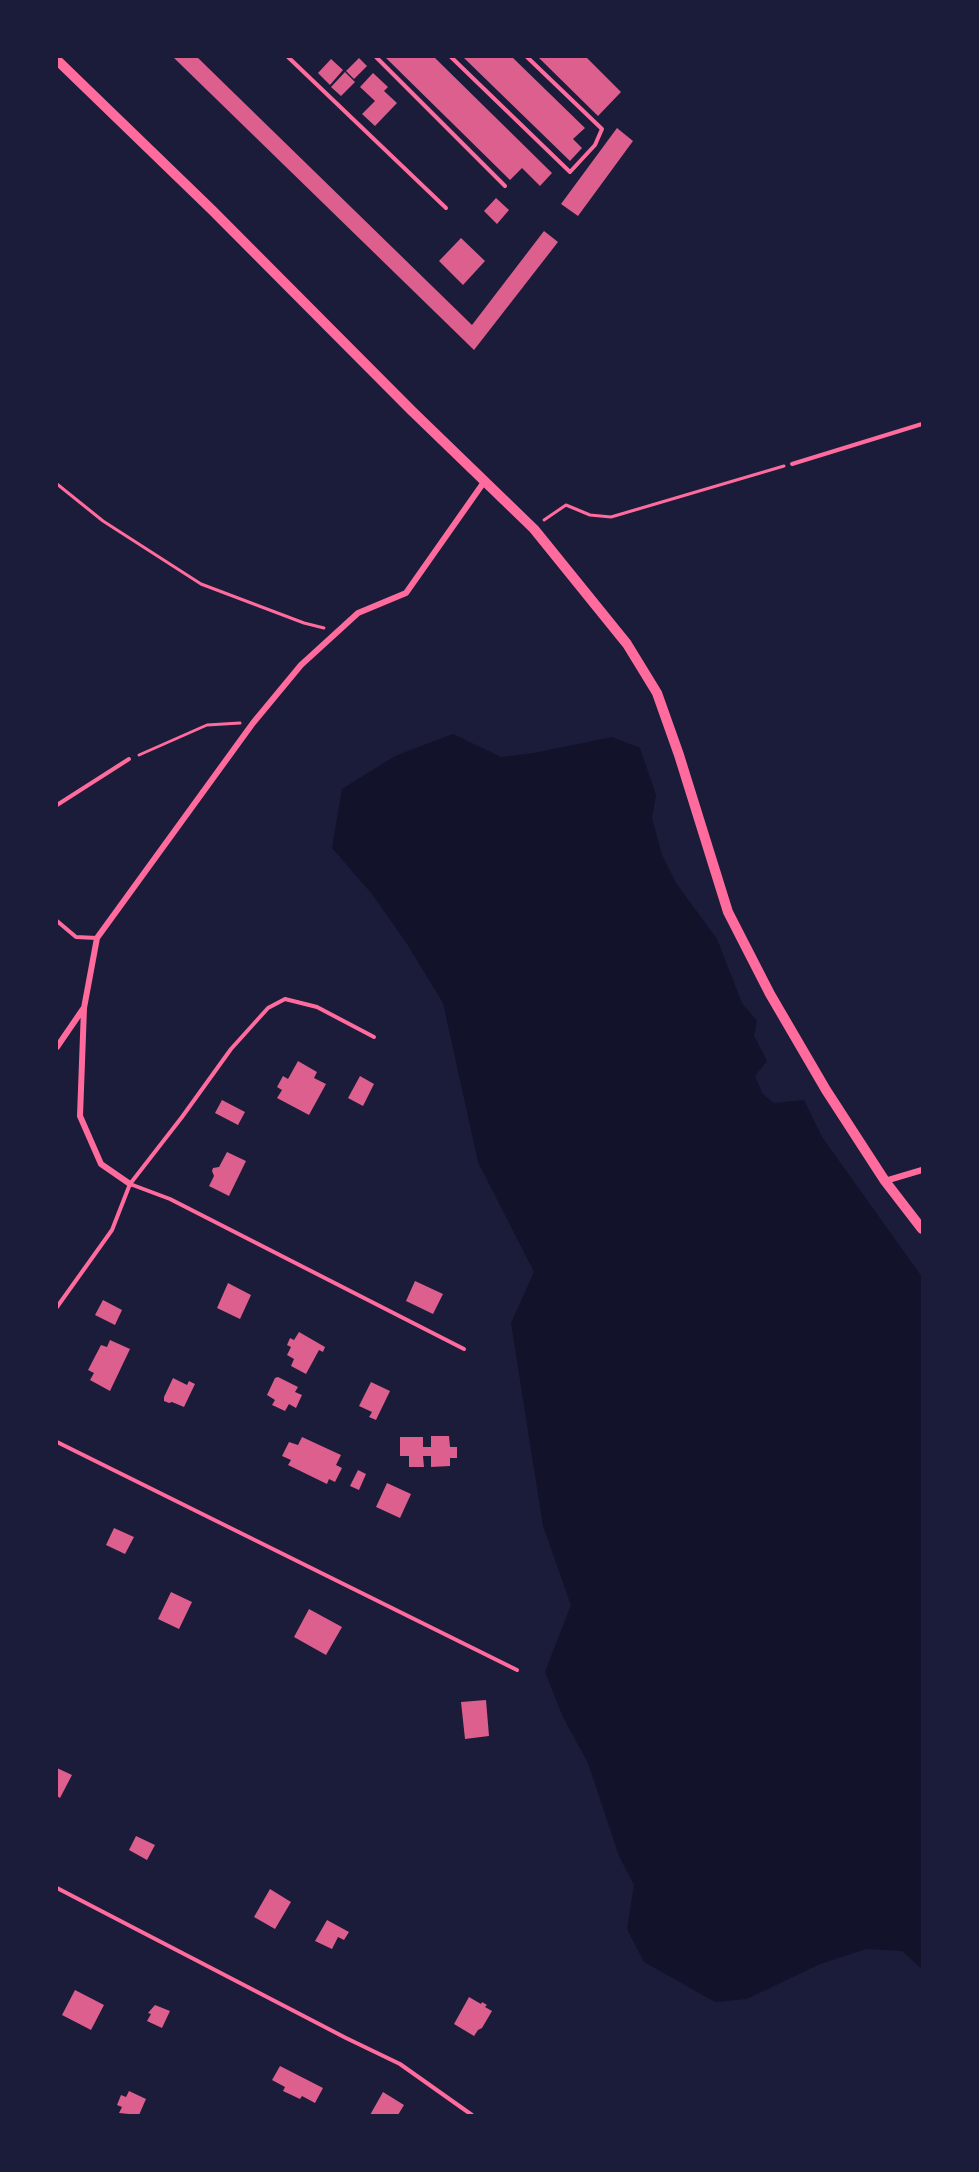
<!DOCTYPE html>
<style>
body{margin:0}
#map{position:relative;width:979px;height:2172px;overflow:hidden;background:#1b1b3a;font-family:Lato,sans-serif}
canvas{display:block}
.frame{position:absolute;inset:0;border:58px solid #1b1b3a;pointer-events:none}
</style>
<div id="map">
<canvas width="979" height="2172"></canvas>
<div class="frame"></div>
</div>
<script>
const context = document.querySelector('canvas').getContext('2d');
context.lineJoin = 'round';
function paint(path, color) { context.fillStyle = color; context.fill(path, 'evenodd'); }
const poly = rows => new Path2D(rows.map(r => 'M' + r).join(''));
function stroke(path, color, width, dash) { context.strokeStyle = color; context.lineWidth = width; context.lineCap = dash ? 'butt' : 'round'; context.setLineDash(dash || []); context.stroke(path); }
paint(poly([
 [453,734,501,757,534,753,612,737,640,748,656,795,652,818,662,855,676,883,717,939,742,1003,757,1021,754,1036,767,1061,755,1076,763,1094,774,1103,804,1100,822,1137,922,1277,922,1969,902,1951,866,1949,820,1964,747,1999,715,2002,644,1962,627,1929,634,1885,619,1856,588,1763,563,1717,545,1672,571,1605,543,1526,511,1323,534,1272,478,1162,443,1003,407,944,372,894,332,848,342,789,395,756]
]), '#12122b');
paint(poly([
 [173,57,197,57,472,325,544,231,558,242,474,350],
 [385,57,434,57,552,173,540,186,522,168,510,180],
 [463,57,512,57,585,128,573,139,582,148,570,161],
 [538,57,586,57,621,92,598,116],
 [359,58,367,66,354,79,346,71],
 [331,59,343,70,330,85,318,73],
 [345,72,355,82,341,96,331,87],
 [373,73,388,87,384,91,397,103,375,126,362,114,375,101,360,87],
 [617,128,633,141,578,216,561,204],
 [496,198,509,210,497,224,484,211],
 [461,238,485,261,463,285,439,261],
 [298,1061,317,1072,314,1078,326,1084,309,1115,277,1098,282,1090,277,1087,283,1076,288,1079],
 [360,1076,374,1084,363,1106,348,1098],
 [222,1100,245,1112,238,1125,215,1113],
 [227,1152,246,1161,229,1196,209,1186,214,1176,212,1171,213,1168,219,1167],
 [415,1281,443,1294,433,1314,406,1301],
 [228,1283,251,1295,240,1319,217,1308],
 [103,1300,122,1310,115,1325,95,1315],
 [299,1332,325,1347,323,1352,319,1350,306,1374,291,1366,294,1359,287,1355,291,1347,287,1345,290,1338,294,1340],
 [110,1340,130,1349,110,1391,90,1380,94,1373,88,1370,101,1345,107,1347],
 [278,1377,298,1387,295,1392,302,1395,296,1408,289,1404,285,1411,272,1405,275,1400,267,1395,275,1378],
 [173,1378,187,1385,189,1381,195,1384,184,1407,172,1402,169,1403,164,1401,164,1397],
 [371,1382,390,1391,376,1420,369,1417,372,1412,359,1406],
 [431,1436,449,1436,450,1447,457,1447,457,1458,450,1458,450,1466,431,1467,431,1456,423,1456,424,1467,409,1467,409,1456,400,1456,400,1437,423,1437,423,1447,431,1447],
 [302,1437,341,1455,336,1465,342,1468,335,1482,329,1479,327,1484,288,1465,291,1460,282,1456,289,1442,298,1445],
 [358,1470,366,1474,359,1490,350,1486],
 [387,1483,411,1494,400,1518,376,1507],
 [114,1528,134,1537,125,1554,106,1545],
 [171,1592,192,1602,179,1629,158,1619],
 [309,1609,342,1627,326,1655,294,1637],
 [486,1700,489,1736,465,1739,461,1702],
 [57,1768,72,1775,60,1798,57,1796],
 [136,1836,155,1845,147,1860,129,1850],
 [270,1889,291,1902,275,1929,254,1917],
 [327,1920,349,1932,344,1940,338,1937,332,1949,315,1941],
 [75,1990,104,2005,91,2030,62,2015],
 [469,1997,481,2004,482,2002,487,2005,485,2007,492,2011,482,2028,478,2030,474,2036,454,2024],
 [155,2005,170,2011,162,2028,147,2021,151,2014,148,2013],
 [280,2066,323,2088,315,2103,302,2096,300,2099,283,2091,285,2087,272,2080],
 [129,2091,146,2099,139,2115,119,2113,122,2107,117,2105,121,2095,126,2097],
 [383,2092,404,2105,398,2115,370,2115]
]), '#dd5f8e');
stroke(poly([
 [57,484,103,521,201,584,304,623,324,628],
 [544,520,566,505,590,515,611,517,784,466],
 [139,755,207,725,240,723]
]), '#ff6b9d', 3);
stroke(poly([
 [288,57,446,208],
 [376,57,505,186],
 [451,57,570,172,595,145,602,129,527,57],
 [792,464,922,424],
 [57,805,129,759],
 [57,921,76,937,97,938],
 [130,1184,170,1199,464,1349],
 [57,1307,112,1230,130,1184,182,1117,231,1049,268,1008,285,999,317,1007,374,1037],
 [57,1442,517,1670],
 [57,1888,346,2038,400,2064,472,2115]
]), '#ff6b9d', 4);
stroke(poly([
 [57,1047,83,1009],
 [885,1181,922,1170],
 [130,1184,101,1164,80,1116,84,1008,97,938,253,723,301,665,358,613,406,593,484,482]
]), '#ff6b9d', 6);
stroke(poly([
 [57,60,212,210,412,411,534,529,627,644,657,693,679,755,728,912,770,994,826,1090,885,1181,922,1229]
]), '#ff6b9d', 10);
</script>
